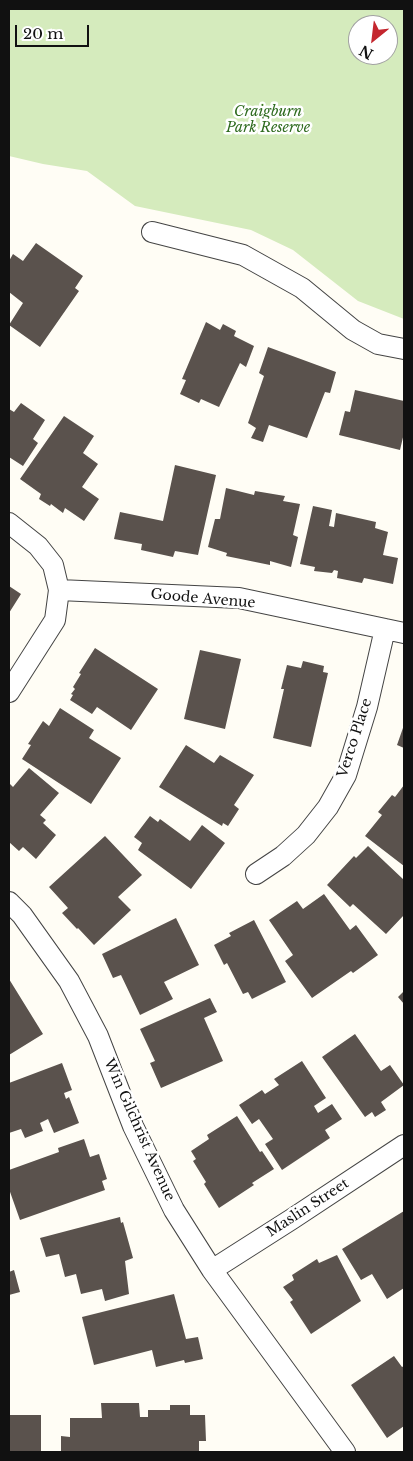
<!DOCTYPE html>
<style>
body{margin:0}
#map{position:relative;width:413px;height:1461px;overflow:hidden;background:#fffdf5;font-family:"Libre Baskerville",serif}
canvas{display:block}
.frame{position:absolute;inset:0;border:10px solid #111;pointer-events:none}
.north{position:absolute;left:348px;top:15px;width:50px;height:50px;box-sizing:border-box;background:#fff;border:1px solid #a0a0a0;border-radius:50%;rotate:209deg;font-size:14px;font-weight:700;line-height:20px;text-align:center;color:#111}
.north::after{content:'';display:block;margin:auto;width:18px;height:22px;background:#c4262e;clip-path:polygon(50% 0,100% 100%,50% 72%,0 100%)}
.scale{position:absolute;left:15px;top:25px;width:74px;height:22px;box-sizing:border-box;border:2px solid #111;border-top:0;padding-left:6px;font-size:15px;line-height:18px;white-space:nowrap;color:#111;-webkit-text-stroke:4px #fff;paint-order:stroke}
</style>
<div id="map">
<canvas width="413" height="1461"></canvas>
<div class="frame"></div>
<div class="north">N</div>
<div class="scale">20 m</div>
</div>
<script>
const context = document.querySelector('canvas').getContext('2d');
context.lineJoin = 'round';
function paint(path, color) { context.fillStyle = color; context.fill(path, 'evenodd'); }
const poly = rows => new Path2D(rows.map(r => 'M' + r).join(''));
function stroke(path, color, width, dash) { context.strokeStyle = color; context.lineWidth = width; context.lineCap = dash ? 'butt' : 'round'; context.setLineDash(dash || []); context.stroke(path); }
function label(font, color, halo, rows, align = 'center') {
  context.font = font + ' "Libre Baskerville",serif'; context.lineWidth = 5; context.setLineDash([]); context.textBaseline = 'middle'; context.strokeStyle = halo; context.fillStyle = color; for (const [text, x, y, turn = 0] of rows) {
    context.save(); context.translate(x, y); context.rotate((+turn || 0) * Math.PI / 180); context.textAlign = isNaN(turn) ? turn : align; if (halo) context.strokeText(text, 0, 0); context.fillText(text, 0, 0); context.restore();
  }
}
paint(poly([
 [9,9,404,9,404,319,358,301,293,250,251,230,135,206,87,171,43,164,9,156],
 [358,25,388,25,388,55,358,55]
]), '#d5ebbd');
paint(poly([
 [36,243,83,276,75,288,79,291,40,347,9,325,23,303,9,292,9,261,13,254,23,261],
 [206,322,220,330,223,324,236,331,234,336,254,346,246,367,240,363,219,407,201,399,199,403,180,394,186,380,182,379],
 [268,347,336,372,330,393,325,392,307,438,269,425,263,442,251,438,256,428,248,423,264,376,259,373],
 [355,390,404,401,404,433,400,450,339,435,345,411,350,412],
 [21,403,45,420,33,439,38,443,23,466,9,457,9,409,14,412],
 [64,416,94,436,83,453,98,464,82,487,99,499,84,521,65,508,63,513,51,504,50,506,39,499,41,494,20,479],
 [175,465,216,475,198,555,175,551,173,557,141,550,142,544,114,539,120,512,163,521],
 [226,488,254,495,255,491,285,496,283,501,300,504,293,535,298,537,291,567,270,561,270,565,226,556,227,553,208,547,215,519,220,519],
 [313,506,332,510,329,526,334,527,336,513,376,522,375,528,388,532,383,555,398,558,393,584,364,578,362,583,337,578,338,571,334,570,332,573,314,571,315,567,300,564],
 [9,586,21,594,9,613],
 [95,648,158,689,131,730,97,707,92,714,70,700,73,695,71,694,75,689,73,687,81,674,79,673],
 [200,650,241,659,225,729,184,719],
 [303,661,324,666,323,672,328,673,311,747,273,738,284,689,281,689,287,665,301,668],
 [60,708,94,730,89,738,121,758,91,804,22,759,31,745,28,744,43,721,49,726],
 [404,725,404,748,397,745],
 [186,745,214,763,220,755,254,775,234,805,239,809,228,826,223,823,222,826,159,787],
 [29,768,59,793,40,815,46,820,43,823,56,835,36,859,23,847,19,851,9,842,9,783,13,787],
 [404,785,404,866,365,836,382,815,378,812,392,795,395,797],
 [150,816,158,822,160,819,190,841,202,825,225,843,191,889,138,850,142,843,134,837],
 [105,836,142,875,118,897,131,910,94,945,78,928,77,929,62,913,68,908,49,887],
 [368,846,404,880,404,915,386,934,353,904,350,907,327,885,354,856,356,858],
 [324,894,350,930,356,925,378,955,353,973,351,971,312,998,285,961,293,955,269,920,297,901,303,909],
 [176,918,199,965,164,982,173,999,140,1015,121,975,113,978,102,954],
 [254,920,286,982,252,999,248,992,243,994,227,963,224,965,214,945,231,936,229,933],
 [9,979,43,1034,9,1055],
 [404,991,404,1004,398,997],
 [210,998,217,1012,204,1018,223,1061,161,1088,150,1063,155,1061,140,1029],
 [355,1034,381,1071,390,1065,404,1085,381,1102,386,1110,375,1117,372,1112,365,1117,322,1057],
 [302,1061,326,1098,314,1106,318,1113,332,1104,342,1119,325,1130,330,1138,282,1170,265,1144,273,1139,259,1119,252,1124,239,1105,262,1090,265,1094,279,1085,274,1079],
 [62,1063,72,1090,64,1093,66,1099,69,1097,79,1123,54,1133,48,1119,40,1123,43,1131,25,1138,21,1129,9,1133,9,1083],
 [237,1116,260,1152,262,1151,274,1169,252,1183,254,1185,219,1208,204,1184,206,1182,193,1161,196,1159,191,1151,209,1139,207,1135],
 [84,1139,90,1157,99,1154,107,1179,102,1181,105,1190,20,1220,9,1189,9,1170,59,1152,58,1148],
 [404,1211,404,1288,387,1299,372,1274,361,1280,342,1249],
 [120,1217,121,1223,123,1222,133,1258,125,1261,129,1294,105,1301,102,1289,81,1294,76,1274,65,1277,59,1254,46,1257,40,1238],
 [337,1255,361,1301,311,1334,290,1302,293,1300,283,1287,294,1280,292,1275,317,1259,319,1263],
 [14,1270,20,1292,9,1295,9,1272],
 [174,1294,186,1339,198,1337,203,1359,185,1363,184,1360,156,1367,152,1350,94,1365,82,1317],
 [394,1356,402,1367,404,1366,404,1426,387,1438,351,1385],
 [101,1403,139,1403,140,1417,148,1417,148,1410,170,1410,170,1405,190,1405,190,1415,205,1415,206,1441,199,1441,199,1452,61,1452,61,1436,70,1437,70,1418,102,1418],
 [9,1415,41,1415,41,1452,9,1452]
]), '#5a524d');
const minor = poly([
 [152,232,243,255,302,288,353,330,378,344,404,349],
 [9,523,38,546,53,565,59,590,55,620,9,692],
 [59,590,239,598,404,633],
 [256,874,283,856,306,835,328,807,346,775,367,707,385,629],
 [9,902,22,915,69,981,98,1036,133,1126,174,1210,212,1270,345,1452],
 [212,1270,292,1219,404,1145]
]);
stroke(minor, '#444', 22);
stroke(minor, '#fff', 20);
label('italic 14px', '#2f6b1f', '#fff', [
 ["Craigburn",268,112],
 ["Park Reserve",268,128]
]);
label('14px', '#111', '#fff', [
 ["Goode Avenue",203,599,5],
 ["Verco Place",355,738,-72],
 ["Win Gilchrist Avenue",139,1130,66],
 ["Maslin Street",308,1208,-33]
]);
</script>
